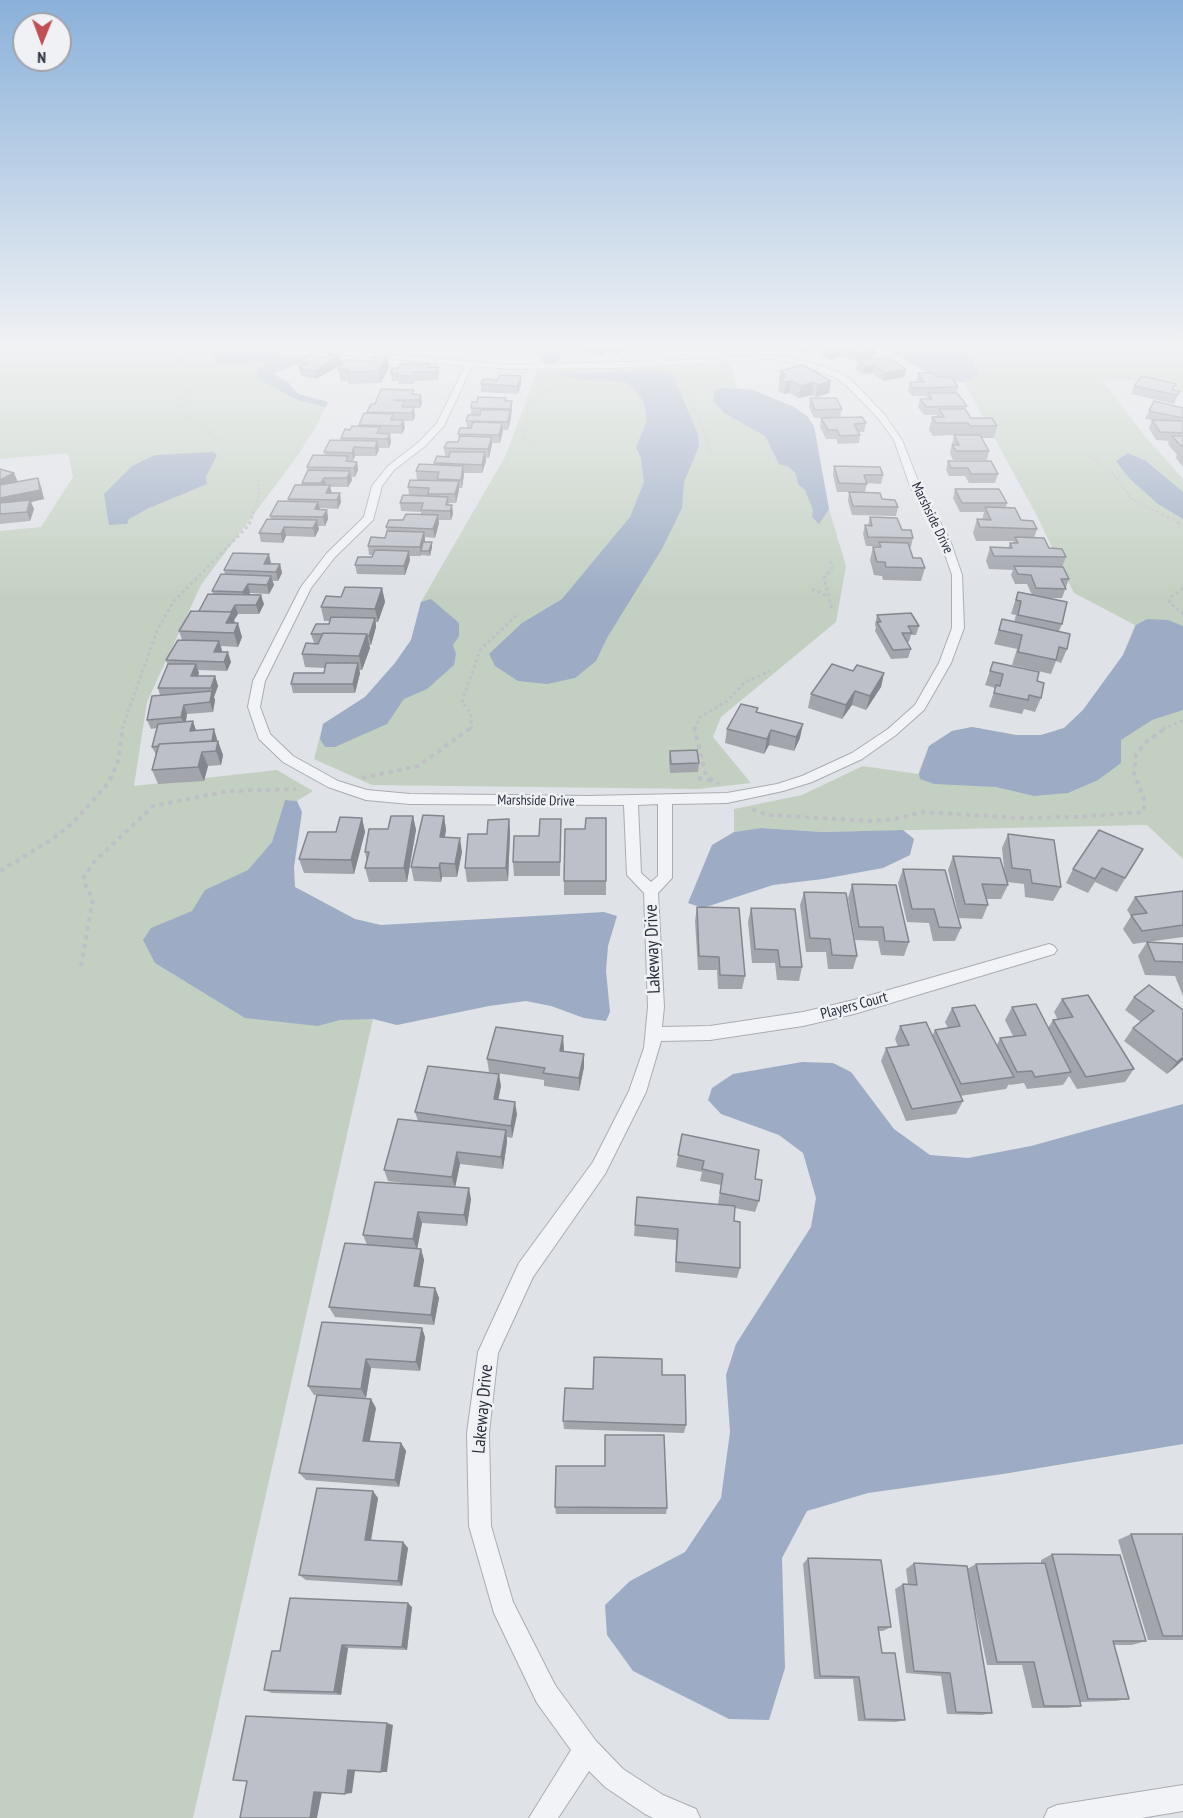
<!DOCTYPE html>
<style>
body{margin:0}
#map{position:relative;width:1183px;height:1818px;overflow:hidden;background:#dfe2e7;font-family:"PT Sans Narrow",sans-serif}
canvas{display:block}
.north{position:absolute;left:12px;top:12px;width:60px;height:60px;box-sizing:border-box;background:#eff1f5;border:2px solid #a0a3ab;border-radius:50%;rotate:181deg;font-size:16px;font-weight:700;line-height:24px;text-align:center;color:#2a2f3d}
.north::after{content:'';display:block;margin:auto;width:21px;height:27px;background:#c14f54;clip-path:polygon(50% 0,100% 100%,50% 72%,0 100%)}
</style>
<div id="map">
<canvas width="1183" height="1818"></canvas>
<div class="north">N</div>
</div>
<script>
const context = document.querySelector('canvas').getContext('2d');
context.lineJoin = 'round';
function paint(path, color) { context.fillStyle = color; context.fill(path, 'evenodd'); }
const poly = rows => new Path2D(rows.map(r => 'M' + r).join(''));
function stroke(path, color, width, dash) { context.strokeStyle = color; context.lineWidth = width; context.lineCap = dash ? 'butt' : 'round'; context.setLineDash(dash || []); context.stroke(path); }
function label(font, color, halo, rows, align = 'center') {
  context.font = font + ' "PT Sans Narrow",sans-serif'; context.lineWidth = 5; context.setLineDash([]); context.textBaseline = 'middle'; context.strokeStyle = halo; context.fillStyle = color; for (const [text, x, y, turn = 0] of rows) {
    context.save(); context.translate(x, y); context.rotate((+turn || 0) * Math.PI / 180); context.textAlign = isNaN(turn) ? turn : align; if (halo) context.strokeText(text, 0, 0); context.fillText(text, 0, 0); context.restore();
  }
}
paint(poly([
 [48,344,251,344,262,349,300,358,298,364,273,374,288,382,298,394,328,402,315,429,293,462,201,585,147,702,134,786,277,770,313,791,297,801,285,800,272,842,249,870,373,1019,193,1818,0,1818,0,531,41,527,73,477,68,453,0,459,0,346,18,348],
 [949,344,1076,344,1078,347,1077,344,1183,344,1183,393,1169,383,1102,379,1144,435,1183,479,1183,859,1147,825,823,832,761,828,734,832,734,809,802,795,863,766,918,774,929,746,952,731,972,727,1016,735,1041,735,1064,728,1083,710,1123,655,1135,625,1074,593,1037,516,964,382,973,379,972,360],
 [731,363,737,388,753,390,794,407,807,416,814,426,829,509,846,566,836,622,721,717,713,737,751,783,698,789,372,785,314,759,323,724,365,697,395,663,411,640,421,602,506,455,537,370,596,370]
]), '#c3d0c1');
paint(poly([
 [189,344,251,344,262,349,300,358,298,364,273,374,288,382,298,394,328,402,326,407,298,400,258,379,256,370,267,364,256,362,230,365,218,363,210,353],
 [533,344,553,344,561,354,558,362,545,364,537,356],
 [876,344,949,344,972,360,978,372,973,379,964,382,950,382,936,378],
 [668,372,677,377,676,383,698,434,699,446,684,482,682,508,663,547,607,638,596,661,575,678,547,684,518,681,495,666,489,654,522,623,562,599,630,517,644,482,641,458,636,447,647,421,644,402,630,385,622,381,582,380,553,373],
 [723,388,753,390,794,407,807,416,814,426,829,509,819,524,812,517,813,510,805,490,798,484,796,474,789,467,779,464,765,436,724,413,713,401,715,390],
 [213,452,217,455,206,477,207,484,149,508,129,519,127,524,109,525,104,494,132,466,155,455],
 [1128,453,1146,461,1183,492,1183,519,1158,504,1129,478,1116,461],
 [431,599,459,623,459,636,453,645,456,654,454,665,427,689,404,699,387,724,335,747,325,747,320,739,323,724,365,697,395,663,411,640,421,602],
 [1147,619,1168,620,1183,626,1183,710,1152,720,1121,740,1121,763,1098,780,1068,793,1034,796,996,787,934,784,920,779,919,774,929,746,952,731,972,727,1016,735,1041,735,1064,728,1083,710,1123,655,1136,625],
 [285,800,297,801,302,812,294,867,295,887,355,919,381,925,604,912,617,916,608,946,606,971,610,1012,606,1021,584,1018,551,1006,526,1001,489,1006,397,1025,373,1019,340,1020,318,1026,245,1018,155,963,143,940,151,928,192,911,205,890,248,870,272,842],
 [761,828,823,832,903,830,914,839,910,855,883,868,823,879,773,885,703,908,688,903,712,845,734,832],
 [802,1062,833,1063,851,1072,894,1129,930,1155,968,1158,1031,1146,1183,1104,1183,1444,1003,1474,868,1493,807,1511,782,1558,785,1668,769,1720,729,1719,633,1671,607,1635,605,1605,630,1581,685,1552,721,1498,730,1432,726,1375,736,1344,811,1227,816,1198,803,1153,779,1135,721,1114,708,1100,712,1088,733,1074]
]), '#9dacc4');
const minor = poly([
 [274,344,510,365,656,361,649,344,657,344,664,361,770,355,800,359,840,373,852,381,884,414,902,440,920,486,950,540,962,575,964,628,951,663,924,710,896,735,862,759,812,782,783,791,727,803,672,804,672,878,658,893,664,1007,662,1027,710,1026,803,1012,854,1000,1049,944,1054,946,1057,950,1054,954,854,1014,803,1026,710,1040,661,1041,646,1092,605,1174,533,1277,498,1353,489,1433,491,1526,513,1602,555,1685,596,1741,623,1769,663,1795,696,1809,700,1818,653,1818,645,1814,605,1787,589,1771,558,1818,529,1818,571,1750,537,1703,494,1613,469,1526,467,1433,478,1352,519,1263,593,1162,629,1091,644,1048,648,1007,644,893,627,875,624,805,410,804,366,800,328,787,283,762,259,739,248,707,253,681,301,587,327,553,364,517,372,486,388,466,419,442,437,423,465,366,307,351,274,344],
 [770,359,796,363,834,377,846,385,878,418,894,440,910,486,940,540,952,575,952,628,939,663,915,705,888,729,852,753,802,776,777,784,727,793,588,796,410,794,367,790,338,781,293,756,270,734,260,707,265,681,311,588,335,557,373,520,382,486,394,470,425,446,444,426,472,366,510,369,613,368,770,359],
 [658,804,658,876,651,882,641,873,638,805,658,804],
 [1183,1785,1183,1811,1141,1818,1044,1818,1048,1809,1057,1805,1183,1785]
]);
stroke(minor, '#a9acb4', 2);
stroke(poly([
 [167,344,185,368,183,417,202,426,217,440],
 [688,372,690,376,684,388,698,413,711,454],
 [534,444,523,439,527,422,527,406,546,389,584,382],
 [1089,456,1112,472,1132,499,1159,513],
 [253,513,259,495,258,478]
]), '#bec0c6', 2, [2, 2]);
stroke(poly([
 [1156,511,1183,525],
 [830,561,832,568,824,578,832,610],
 [1183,588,1173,595,1169,602,1183,614],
 [812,589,827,596],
 [122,729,157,630,174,601,249,525,254,511],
 [472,729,470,712,462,702,480,650,519,613],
 [695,729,700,717,727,701,745,682,770,671],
 [1163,729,1183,720]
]), '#bec0c6', 3, [3, 3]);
stroke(poly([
 [694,727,706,776,719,784],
 [362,778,418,766,472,727],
 [698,778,712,781],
 [752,809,768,815,872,821,895,819,923,812,1018,818,1077,817,1143,812,1145,802,1134,773,1136,755,1146,742,1167,727],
 [0,871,48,842,73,823,109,782,118,761,123,727],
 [81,966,93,899,86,887,84,877,94,862,153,806,229,791,296,789]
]), '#bec0c6', 4, [4.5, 4.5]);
paint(minor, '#f2f3f6');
paint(poly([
 [447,344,462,344,462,345,447,345],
 [498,344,514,344,513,348,499,347],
 [572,344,625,344,625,350,617,354,609,351,599,356,573,348],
 [701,344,714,344,714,347,702,346],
 [741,344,754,344,754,345,741,345],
 [786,344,828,344,826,347,877,348,875,356,864,360,906,369,904,377,883,381,872,373,863,374,856,369,858,362,842,356,830,360,820,356,821,348,825,347,817,346,811,354,799,352,799,347,786,346],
 [387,356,389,368,381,383,348,384,348,381,341,381,338,369,342,364,316,379,301,376,298,361,325,358,342,364,371,361],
 [429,367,438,367,439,375,438,380,415,381,414,384,399,384,398,381,392,381,391,373],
 [780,371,831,381,829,393,816,397,812,395,799,398,789,393,784,394,778,391],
 [918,373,936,377,958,387,957,393,967,406,966,409,971,418,997,426,994,438,982,438,989,451,987,460,953,460,950,453,954,435,933,436,929,430,932,417,937,417,937,415,924,415,918,407,920,399,927,399,927,396,912,396,908,390,910,382,917,382,916,381],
 [521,376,521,384,518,394,481,392,481,384,497,380],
 [1176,384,1173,390,1180,391,1174,404,1131,394,1134,386],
 [414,394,422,403,420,408,414,408,415,416,413,421,404,421,405,428,402,434,381,433,390,434,391,442,389,448,378,448,379,450,376,456,355,456,353,461,357,462,358,470,355,477,351,477,352,480,348,487,330,487,331,493,341,502,338,509,320,508,320,510,327,510,328,519,325,526,318,526,319,529,315,537,286,536,283,543,261,542,259,533,271,519,270,516,289,501,288,499,302,485,302,483,308,471,307,467,325,455,324,452,342,441,341,438,350,430,359,427,359,425,367,413,367,412,375,404],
 [506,398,506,401,512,409,508,430,503,430,500,443,492,443,489,458,485,458,486,461,482,473,464,473,462,488,459,488,456,503,449,503,449,505,452,505,453,514,451,520,439,520,439,523,435,538,425,537,425,542,432,542,432,547,430,556,421,555,421,554,421,556,409,556,410,560,405,575,357,574,355,565,372,557,373,555,369,555,368,546,385,538,387,532,386,527,421,514,421,512,401,511,400,503,409,495,408,487,417,480,416,471,434,465,434,463,445,457,444,448,458,442,459,439,458,434,467,428,466,421,471,415,471,408,477,402],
 [810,398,842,409,840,417,814,418,809,407],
 [1183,408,1183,467,1176,458,1177,455,1168,444,1169,441,1156,440,1149,428,1152,420,1145,419,1149,411],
 [821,418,866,423,864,432,859,432,860,435,859,443,838,444,836,439,826,439,820,427],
 [948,461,998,474,995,483,969,483,965,476,949,476,946,470],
 [834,466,883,475,881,484,867,483,865,492,898,507,896,516,852,515,848,501,849,492,837,492,833,475],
 [0,469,17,482,38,478,41,487,44,499,31,502,34,509,30,521,0,524],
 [955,489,1007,503,1006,507,1021,520,1037,529,1034,538,1049,548,1066,557,1062,567,1069,579,1062,598,1046,598,1062,624,1059,631,1067,649,1061,663,1056,661,1051,674,1012,665,1017,649,994,644,1002,619,1014,622,1016,615,1011,614,1018,592,1032,595,1027,584,1015,584,1011,575,1013,570,989,569,986,561,990,547,1008,548,1010,543,1013,543,1014,541,976,541,973,533,977,519,982,520,984,512,960,512,953,498],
 [870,517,902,530,913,538,911,547,909,547,913,558,925,568,921,581,883,580,882,576,874,575,870,560,873,547,878,547,879,546,866,546,863,534,865,525,868,525],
 [271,563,280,564,282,573,278,581,272,581,274,585,269,594,250,593,249,595,264,604,259,614,238,614,234,620,242,637,238,647,221,646,222,651,222,652,231,662,227,671,198,670,199,673,198,676,215,676,218,686,214,697,215,700,213,712,187,714,186,721,196,731,217,739,217,741,223,755,221,765,208,766,204,781,158,784,152,770,156,755,152,747,157,728,151,729,147,720,160,695,158,688,168,665,166,660,182,640,179,631,198,611,213,594,212,591,225,575,224,570],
 [382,588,385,602,378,622,376,622,376,627,371,645,369,645,370,648,362,670,359,670,360,673,355,693,293,693,291,684,324,673,325,668,305,667,302,654,314,643,311,634,329,624,330,621,324,621,321,607,341,597],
 [877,615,919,626,916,635,911,635,909,642,907,642,911,649,908,658,891,659,875,631,876,627,875,625],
 [993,662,1037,681,1041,698,1035,712,1024,709,1022,714,989,707,995,688,985,685],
 [853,671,884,673,881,687,866,710,852,705,842,719,808,708,811,694],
 [757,713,800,738,794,751,769,745,764,754,725,743,727,729],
 [670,751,699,763,698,772,670,773,669,760],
 [413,816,416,830,407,882,369,882,365,868,367,862,365,852,388,829],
 [444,816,446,830,445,837,462,852,457,877,442,877,441,882,414,881,411,867],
 [362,818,365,832,354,874,304,873,299,859,336,832],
 [509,819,510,833,508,881,467,882,465,868,487,834],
 [561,819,560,876,514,876,513,862,539,836],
 [1008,834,1061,887,1053,901,1025,897,1024,884,1007,882,1008,885,1001,899,986,899,988,905,982,919,959,918,948,870,953,856,1005,878,1002,848],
 [1143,849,1117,892,1095,882,1088,893,1066,883,1073,869],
 [903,869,961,928,955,941,933,941,929,923,907,922,898,883],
 [564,881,606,881,606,895,564,895],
 [852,884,909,942,904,956,881,955,878,941,855,940,848,898],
 [1183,891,1183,937,1133,944,1123,929,1131,916,1127,910,1135,897],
 [804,892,857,956,853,969,828,969,826,952,806,952,800,905],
 [697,907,745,976,742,989,718,989,717,970,698,970,695,921],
 [751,908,802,967,799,981,777,980,775,963,752,963,748,922],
 [1147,942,1183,944,1183,996,1175,976,1145,975,1138,956],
 [1134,997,1183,1010,1183,1060,1167,1074,1124,1041,1133,1028,1141,1022,1125,1010],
 [1062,999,1134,1069,1125,1082,1077,1089,1069,1076,1063,1085,1027,1089,1024,1083,1010,1085,1009,1084,1006,1089,960,1096,963,1101,956,1114,906,1121,881,1061,886,1048,898,1047,895,1039,900,1026,932,1036,935,1030,948,1028,945,1022,952,1008,997,1045,1000,1038,1013,1036,1005,1020,1012,1007,1048,1028,1053,1020,1058,1020,1054,1012],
 [564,1049,563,1051,584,1054,584,1067,579,1091,544,1086,544,1080,489,1072,487,1059],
 [501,1086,498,1099,517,1114,512,1138,507,1137,507,1142,503,1169,460,1164,455,1187,471,1199,467,1226,422,1223,417,1249,421,1249,424,1260,419,1287,435,1288,439,1298,434,1325,335,1317,329,1307,367,1245,363,1235,418,1185,388,1181,384,1170,418,1121,415,1112],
 [682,1134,755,1179,759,1201,755,1212,735,1208,734,1221,740,1268,737,1278,675,1272,676,1240,634,1236,637,1197,722,1205,718,1204,721,1185,700,1181,702,1172,676,1167],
 [422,1328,425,1337,420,1371,371,1368,366,1398,314,1395,308,1386],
 [662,1375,686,1425,684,1433,564,1429,563,1421,593,1389],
 [376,1408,370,1441,401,1443,406,1451,399,1487,306,1480,299,1473],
 [378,1498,371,1540,403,1542,408,1548,402,1586,306,1580,299,1575],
 [555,1507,667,1508,666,1514,556,1514],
 [1131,1534,1183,1534,1183,1640,1148,1640,1118,1540],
 [1052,1554,1146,1641,1132,1645,1114,1645,1129,1699,1115,1701,1080,1702,1081,1706,1068,1708,1032,1708,1022,1665,987,1665,970,1585,992,1713,982,1715,947,1714,941,1676,906,1673,895,1589,903,1584,908,1585,906,1569,914,1563,967,1569,976,1564,1041,1563,1041,1560],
 [808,1558,891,1627,883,1631,879,1631,882,1653,905,1720,896,1722,858,1721,853,1679,814,1679,803,1564],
 [412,1607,407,1650,348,1648,341,1695,272,1693,264,1690,280,1651]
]), '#a3a5ad');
paint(poly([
 [601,344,609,344,609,351,599,356,599,345],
 [617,344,625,344,625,350,617,354],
 [814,344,818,344,817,346,811,354,813,346],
 [843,348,842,356,830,360,832,352],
 [877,348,875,356,859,362,858,361,859,354],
 [340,356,342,364,316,379,315,371],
 [387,356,389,368,381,383,379,371],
 [874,365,872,373,863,374,865,366],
 [906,369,904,377,883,381,884,373],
 [521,376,521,384,518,394,517,386],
 [791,381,789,393,784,394,786,382],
 [831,381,829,393,816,397,818,385],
 [814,382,812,395,799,398,801,386],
 [421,395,422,403,420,408,419,400],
 [512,401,511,418,508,430,508,422],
 [414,407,415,416,413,421,412,413],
 [403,420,405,428,402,434,401,426],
 [502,423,503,431,500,443,499,435],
 [390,434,391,442,389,448,387,439],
 [492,437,492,445,489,458,488,449],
 [377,441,379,450,376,456,375,448],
 [354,447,355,456,353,461,352,453],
 [485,452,486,461,482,473,482,465],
 [357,462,358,470,355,477,354,468],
 [463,466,464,474,462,488,461,480],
 [350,471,352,480,348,487,347,478],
 [14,473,18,482,0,491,0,480],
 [38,478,41,487,44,499,31,502,34,509,30,521,27,512,0,507,0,498],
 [324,478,326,486,323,492,321,483],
 [459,481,459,490,456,503,455,494],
 [330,485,332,494,326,493],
 [340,493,341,502,338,509,337,500],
 [318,502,320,511,317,518,315,509],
 [452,505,453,514,451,520,450,511],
 [327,510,328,519,325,526,323,517],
 [438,515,439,523,435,538,433,529],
 [317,520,319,529,315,537,313,528],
 [284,527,286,536,283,543,281,534],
 [424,532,425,541,422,551,421,551,421,556,420,547],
 [432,542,432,547,430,556,429,551],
 [409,551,410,560,405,575,404,566],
 [269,554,271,563,266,573,264,564],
 [280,564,282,573,278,581,276,572],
 [271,576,274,585,269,594,267,585],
 [248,584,250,593,246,601,243,592],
 [382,588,385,602,378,622,375,609],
 [261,595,264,604,259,614,256,605],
 [235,605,238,614,234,620,236,626,226,623],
 [375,618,376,627,371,645,369,636],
 [238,623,242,637,238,647,234,633],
 [367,634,370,648,362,670,359,656],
 [219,641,222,651,217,661,214,652],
 [228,652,231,662,227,671,224,662],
 [358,663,360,673,355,693,353,684],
 [196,664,199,673,194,686,191,676],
 [884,673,881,687,866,710,870,696],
 [215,676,218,686,214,697,211,688],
 [212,691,215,700,213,712,210,702],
 [855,691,852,705,842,719,846,705],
 [184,705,187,714,185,726,181,717],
 [193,721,196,730,194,741,190,731],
 [803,724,800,738,794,751,796,737],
 [214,729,217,739,215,751,212,742],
 [771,730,769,745,764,754,767,739],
 [218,741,223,755,221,765,216,751],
 [202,752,208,766,204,781,198,767],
 [413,816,416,830,407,882,404,868],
 [444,816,446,830,442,851,440,837],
 [362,818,365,832,354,874,351,860],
 [509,819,510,833,508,881,506,868],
 [460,838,462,852,457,877,455,864],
 [440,863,442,877,441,882,439,868],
 [563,1036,564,1049,561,1064,560,1051],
 [584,1054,584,1067,579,1091,579,1078],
 [1183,1057,1183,1060,1167,1074,1177,1062],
 [499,1074,501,1086,496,1111,494,1099],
 [515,1102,517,1114,512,1138,511,1126],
 [506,1130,507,1142,503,1169,501,1157],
 [457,1152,460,1164,455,1188,452,1177],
 [469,1188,471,1199,467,1226,464,1215],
 [418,1212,422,1223,417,1250,413,1239],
 [421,1249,424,1260,418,1297,414,1286],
 [435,1288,439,1298,434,1325,431,1315],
 [422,1328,425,1337,420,1371,416,1362],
 [366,1359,371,1368,366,1398,361,1389],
 [371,1399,376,1408,368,1448,363,1441],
 [401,1443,406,1451,399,1487,395,1480],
 [373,1491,378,1498,370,1546,365,1540],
 [403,1542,408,1548,402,1586,398,1581],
 [408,1603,412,1607,407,1650,402,1647],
 [342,1645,348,1648,341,1695,334,1692],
 [387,1723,393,1725,387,1772,381,1772],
 [348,1770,355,1771,352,1793,345,1794],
 [314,1792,322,1792,317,1818,310,1818]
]), '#84868d');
const building = poly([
 [800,344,814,344,813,346,800,344],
 [835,344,866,344,877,348,859,354,843,348,832,352,821,348,835,344],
 [310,354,325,358,331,354,340,356,315,371,299,368,307,363,298,361,310,354],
 [374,356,387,356,379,371,346,372,348,369,338,369,344,360,371,361,374,356],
 [888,357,906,369,884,373,874,365,865,366,858,361,888,357],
 [400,364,429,364,428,367,438,367,437,372,414,372,413,376,397,376,398,373,391,373,392,368,399,368,400,364],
 [803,365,831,381,818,385,814,382,801,386,791,381,786,382,780,379,785,377,781,375,785,374,780,371,803,365],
 [918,373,933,373,936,377,951,377,958,387,913,388,910,382,924,382,918,373],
 [500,375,521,376,517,386,481,384,483,379,497,380,500,375],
 [1142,376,1176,384,1172,390,1180,391,1177,395,1134,386,1142,376],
 [381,389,414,390,412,394,421,395,419,400,394,400,405,401,402,407,414,407,412,413,367,412,371,404,375,404,381,389],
 [928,393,957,393,967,406,926,407,920,399,932,399,928,393],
 [478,397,506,398,505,401,512,401,510,409,471,408,472,402,477,402,478,397],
 [810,398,836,398,842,409,815,410,810,398],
 [1154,401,1183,408,1183,418,1149,411,1154,401],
 [939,409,965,409,971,418,992,418,997,426,970,426,968,423,936,423,932,417,944,417,939,409],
 [481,410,510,410,508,422,466,421,468,415,480,415,481,410],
 [364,413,393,414,391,420,403,420,401,426,359,425,364,413],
 [862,417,866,423,854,424,860,435,840,436,837,430,828,430,821,418,862,417],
 [1152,420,1183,421,1183,433,1160,432,1152,420],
 [473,422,502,423,499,435,458,434,460,428,471,428,473,422],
 [352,426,380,427,377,433,390,434,387,439,341,438,345,429,350,430,352,426],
 [954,435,980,435,989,451,956,451,952,445,959,445,954,435],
 [460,436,492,437,488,449,444,448,447,442,458,442,460,436],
 [1172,436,1183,436,1183,447,1182,447,1172,436],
 [330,440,377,441,375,448,354,447,352,453,324,452,330,440],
 [450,452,485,452,482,465,434,463,437,456,449,457,450,452],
 [313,455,348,456,346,461,357,462,354,468,307,467,313,455],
 [948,461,991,461,998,474,971,474,968,468,951,468,948,461],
 [419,464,463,466,461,480,437,479,439,472,416,471,419,464],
 [834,466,880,467,883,475,864,475,867,484,839,483,834,466],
 [0,469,14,473,0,480,0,469],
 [308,470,350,471,347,478,324,478,321,483,302,483,308,470],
 [38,478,40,490,0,498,0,485,38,478],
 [410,480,459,481,455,494,428,494,429,488,408,487,410,480],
 [295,485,330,485,326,493,340,493,337,500,288,499,295,485],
 [955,489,999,489,1007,503,962,503,955,489],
 [849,492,880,493,882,499,895,500,898,507,853,506,849,492],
 [403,495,448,497,446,505,452,505,450,511,421,510,423,503,400,503,403,495],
 [30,500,27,512,0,514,0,503,30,500],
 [278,501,318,502,315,509,327,510,323,517,270,516,278,501],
 [985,507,1015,508,1021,520,1033,521,1037,529,980,527,977,519,991,520,985,507],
 [406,514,438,515,433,529,386,527,389,520,403,520,406,514],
 [870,517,897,518,902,530,911,530,913,538,868,537,865,525,872,526,870,517],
 [267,519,317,520,313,528,284,527,281,534,259,533,267,519],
 [387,531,424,532,420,547,368,546,371,537,385,538,387,531],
 [1015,537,1044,538,1049,548,1062,549,1066,557,994,556,990,547,1012,548,1010,543,1018,543,1015,537],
 [423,542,432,542,429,551,421,551,423,542],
 [879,542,908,543,913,558,921,558,925,568,886,567,885,562,877,562,873,547,881,547,879,542],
 [375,550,409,551,404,566,355,565,358,557,372,557,375,550],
 [233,553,269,554,264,564,280,564,276,572,224,570,233,553],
 [1014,566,1063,567,1069,579,1061,579,1066,589,1036,588,1031,575,1018,574,1014,566],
 [221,574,271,576,267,585,248,584,243,592,212,591,221,574],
 [345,587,382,588,375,609,321,607,326,596,341,597,345,587],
 [1018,592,1067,602,1062,624,1018,615,1021,601,1016,600,1018,592],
 [208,594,261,595,256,605,235,605,231,612,199,611,208,594],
 [191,611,232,612,226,623,238,623,234,633,179,631,191,611],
 [911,613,919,626,908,626,912,633,902,633,911,649,893,650,877,622,881,622,877,615,911,613],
 [331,617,375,618,369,636,366,636,367,634,323,633,322,634,311,634,316,624,329,624,331,617],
 [1002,619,1070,634,1067,649,1059,647,1056,660,1018,652,1022,635,999,630,1002,619],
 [323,633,367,634,359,656,302,654,306,643,318,644,323,633],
 [178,640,219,641,214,652,228,652,224,662,166,660,178,640],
 [993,662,1039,672,1037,681,1044,683,1041,698,1029,695,1028,700,994,693,996,685,1000,686,1003,674,990,671,993,662],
 [326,663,358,663,353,684,291,684,294,673,324,673,326,663],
 [168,664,196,664,191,676,215,676,211,688,158,688,168,664],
 [832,664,853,671,857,665,884,673,870,696,855,691,846,705,811,694,832,664],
 [212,691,210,702,184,705,181,717,147,720,152,696,212,691],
 [741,704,758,708,756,712,803,724,796,737,771,730,767,739,727,729,741,704],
 [193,721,190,731,214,729,212,741,159,744,159,746,152,747,158,724,193,721],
 [218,741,216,751,202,752,198,767,152,770,159,744,218,741],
 [697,750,699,763,671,764,670,751,697,750],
 [423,815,444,816,440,837,460,838,455,864,440,863,439,868,411,867,423,815],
 [391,816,413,816,404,868,365,868,369,852,365,852,369,829,388,829,391,816],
 [340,817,362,818,351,860,299,859,308,832,336,832,340,817],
 [586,818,606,818,606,881,564,881,565,829,585,829,586,818],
 [509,819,506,868,465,868,468,834,487,834,488,820,509,819],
 [540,819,561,819,560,862,513,862,514,836,539,836,540,819],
 [1099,830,1143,849,1125,878,1102,868,1095,879,1073,869,1099,830],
 [1008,834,1054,840,1061,887,1032,883,1030,870,1012,868,1008,834],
 [953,856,1000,858,1008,885,982,884,988,905,965,904,953,856],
 [903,869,945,870,961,928,939,927,934,909,912,909,903,869],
 [852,884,896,885,909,942,885,941,883,927,859,927,852,884],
 [1183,891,1183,925,1142,931,1131,915,1147,913,1135,897,1183,891],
 [804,892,846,893,857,956,832,955,830,939,810,938,804,892],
 [697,907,739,908,745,976,720,975,719,957,699,956,697,907],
 [751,908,795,909,802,967,780,967,778,950,755,949,751,908],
 [1147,942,1183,944,1183,962,1155,961,1147,942],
 [1149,985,1183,1010,1183,1057,1177,1062,1133,1028,1154,1011,1134,997,1149,985],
 [1088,995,1134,1069,1086,1077,1053,1020,1073,1017,1062,999,1088,995],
 [1036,1004,1071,1072,1035,1077,1032,1071,1017,1072,1000,1038,1026,1035,1012,1007,1036,1004],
 [975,1005,1014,1077,961,1084,935,1030,960,1026,952,1008,975,1005],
 [926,1022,963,1101,912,1109,886,1048,909,1045,900,1026,926,1022],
 [496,1027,563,1036,560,1051,584,1054,579,1078,543,1073,545,1068,487,1059,496,1027],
 [428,1066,499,1074,494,1099,515,1102,511,1126,415,1112,428,1066],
 [398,1119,506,1130,501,1157,457,1152,452,1177,384,1170,398,1119],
 [682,1134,759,1150,755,1179,762,1180,759,1201,720,1193,723,1174,702,1169,704,1161,678,1155,682,1134],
 [375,1182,469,1188,464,1215,418,1212,413,1239,363,1235,375,1182],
 [637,1197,735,1206,734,1221,740,1222,740,1268,676,1262,678,1229,635,1225,637,1197],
 [345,1243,421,1249,414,1286,435,1288,431,1315,329,1307,345,1243],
 [322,1322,422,1328,416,1362,366,1359,361,1389,308,1386,322,1322],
 [594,1357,662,1359,662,1375,685,1375,686,1425,563,1421,565,1388,593,1389,594,1357],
 [317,1395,371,1399,363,1441,401,1443,395,1480,299,1473,317,1395],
 [605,1435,664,1435,667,1508,555,1507,556,1466,605,1466,605,1435],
 [317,1488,373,1491,365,1540,403,1542,398,1581,299,1575,317,1488],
 [1131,1534,1183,1534,1183,1636,1163,1636,1131,1534],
 [1052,1554,1120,1555,1146,1641,1113,1641,1129,1699,1088,1699,1052,1554],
 [808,1558,881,1560,891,1627,878,1627,882,1653,895,1653,905,1720,865,1719,859,1677,820,1676,808,1558],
 [914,1563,967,1566,992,1713,956,1712,950,1673,914,1671,903,1584,917,1585,914,1563],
 [1045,1563,1081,1706,1044,1706,1034,1662,997,1662,976,1564,1045,1563],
 [290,1598,408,1603,402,1647,342,1645,334,1692,264,1690,272,1651,280,1651,290,1598],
 [246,1716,387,1723,381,1772,348,1770,345,1794,314,1792,310,1818,240,1818,247,1781,233,1780,246,1716]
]);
paint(building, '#bdc0c9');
stroke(building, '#84868d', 1.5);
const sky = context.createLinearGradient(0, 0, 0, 598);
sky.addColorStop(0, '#8ab1da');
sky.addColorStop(0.58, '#f1f2f4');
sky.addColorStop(1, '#f1f2f400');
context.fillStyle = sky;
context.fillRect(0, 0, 1183, 598);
label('14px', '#2a2f3d', '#eff1f5', [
 ["Marshside Drive",932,518,64],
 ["Marshside Drive",536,801,1]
]);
label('15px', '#2a2f3d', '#eff1f5', [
 ["Players Court",854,1006,-15]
]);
label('18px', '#2a2f3d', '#eff1f5', [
 ["Lakeway Drive",653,949,-92],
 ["Lakeway Drive",483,1409,-85]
]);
</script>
